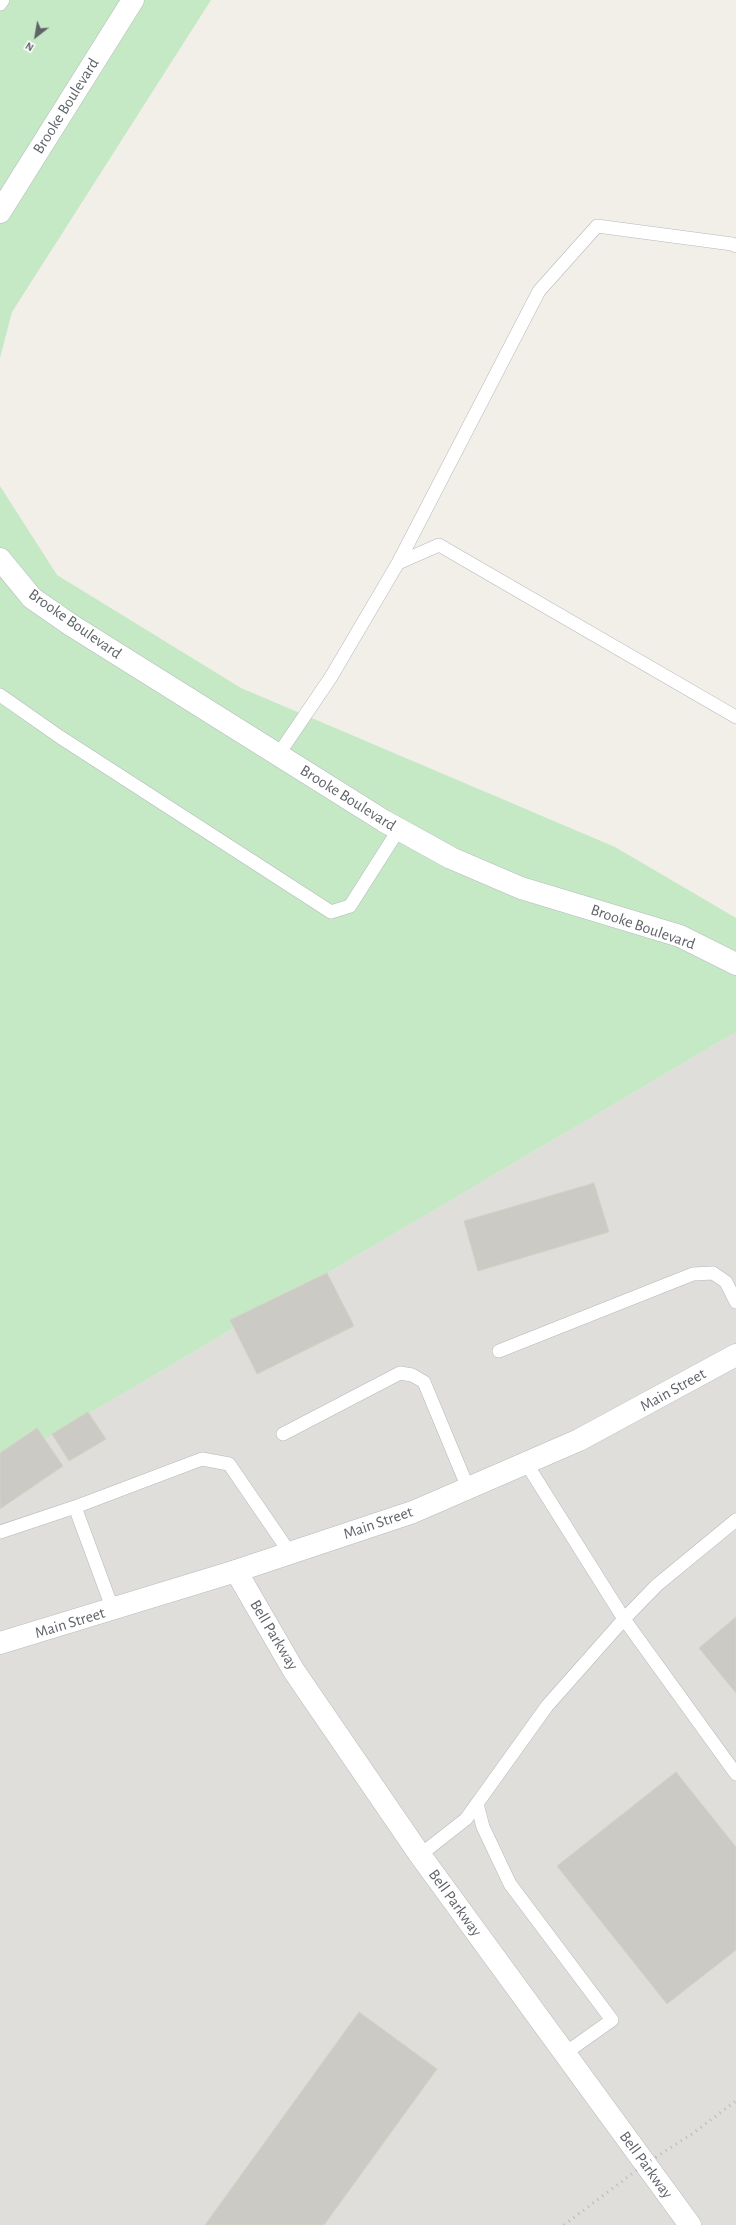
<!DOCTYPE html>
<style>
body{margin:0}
#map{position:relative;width:736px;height:2225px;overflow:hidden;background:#f1efe8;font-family:"Alegreya Sans",sans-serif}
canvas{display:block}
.north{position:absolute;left:16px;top:16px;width:40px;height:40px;-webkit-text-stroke:3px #fff;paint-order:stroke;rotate:211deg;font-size:11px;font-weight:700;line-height:16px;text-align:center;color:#5f6368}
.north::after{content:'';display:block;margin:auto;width:14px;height:18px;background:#5f6368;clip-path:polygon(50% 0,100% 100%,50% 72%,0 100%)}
</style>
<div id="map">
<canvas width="736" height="2225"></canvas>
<div class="north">N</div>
</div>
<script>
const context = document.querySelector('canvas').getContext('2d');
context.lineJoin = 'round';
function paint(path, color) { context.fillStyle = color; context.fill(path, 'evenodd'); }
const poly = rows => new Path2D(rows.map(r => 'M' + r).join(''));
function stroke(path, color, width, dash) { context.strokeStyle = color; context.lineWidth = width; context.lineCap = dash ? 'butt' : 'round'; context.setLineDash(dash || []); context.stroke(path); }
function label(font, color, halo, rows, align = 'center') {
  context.font = font + ' "Alegreya Sans",sans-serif'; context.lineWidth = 3; context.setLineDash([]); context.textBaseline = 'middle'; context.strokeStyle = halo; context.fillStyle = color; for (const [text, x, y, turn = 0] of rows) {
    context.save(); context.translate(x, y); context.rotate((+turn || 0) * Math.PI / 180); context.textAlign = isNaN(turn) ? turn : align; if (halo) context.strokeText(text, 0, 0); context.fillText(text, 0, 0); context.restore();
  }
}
paint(poly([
 [736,1032,736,2225,0,2225,0,1466]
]), '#e0deda');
paint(poly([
 [0,0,211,0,12,312,0,358],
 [0,486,57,575,241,688,615,847,736,918,736,1032,0,1466]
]), '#c5e8c5');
const building = poly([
 [594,1183,609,1232,478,1271,464,1221,594,1183],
 [327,1273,354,1326,257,1374,230,1320,327,1273],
 [88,1412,106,1439,69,1461,52,1434,88,1412],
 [37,1428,63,1466,0,1509,0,1453,37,1428],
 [736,1617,736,1693,699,1648,736,1617],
 [676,1772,736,1847,736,1950,667,2004,557,1866,676,1772],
 [359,2012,437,2069,324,2225,205,2225,359,2012]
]);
paint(building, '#cccac5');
stroke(building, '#d6d1c6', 1);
const lane = poly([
 [0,4,3,0],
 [398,563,439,545,736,717],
 [0,695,60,737,331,912,350,906,399,829],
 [278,755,331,677,398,563,539,291,597,226,732,244,736,246],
 [499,1351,693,1274,713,1273,726,1282,736,1302],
 [283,1434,400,1373,412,1375,424,1382,468,1488],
 [526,1463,624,1619,736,1774],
 [75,1507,113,1610],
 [0,1532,75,1507,202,1459,229,1464,290,1553],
 [477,1804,483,1827,510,1884,612,2020,564,2054],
 [420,1855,466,1819,547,1706,624,1619,657,1585,736,1520]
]);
const street = poly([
 [236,1571,294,1671,420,1855,690,2225]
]);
const secondary = poly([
 [0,212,133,0],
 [0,559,32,598,71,625,384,821,451,858,521,888,680,936,736,964],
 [0,1643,236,1571,413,1512,579,1440,736,1355]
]);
stroke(lane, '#b5b8bc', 14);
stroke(street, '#b5b8bc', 23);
stroke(secondary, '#b6babf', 23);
stroke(lane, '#fff', 13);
stroke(street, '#fff', 22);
stroke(secondary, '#fff', 22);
stroke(poly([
 [564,2225,645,2164,692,2134,736,2101]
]), '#b6b7b8', 3, [1, 5]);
label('16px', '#5f6368', '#fff', [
 ["Brooke Boulevard",66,106,-58],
 ["Brooke Boulevard",75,624,35],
 ["Brooke Boulevard",348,798,32],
 ["Brooke Boulevard",643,927,19],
 ["Main Street",673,1390,-29],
 ["Main Street",378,1523,-19],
 ["Main Street",70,1623,-17],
 ["Bell Parkway",274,1635,59],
 ["Bell Parkway",455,1903,54],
 ["Bell Parkway",646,2165,54]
]);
</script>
